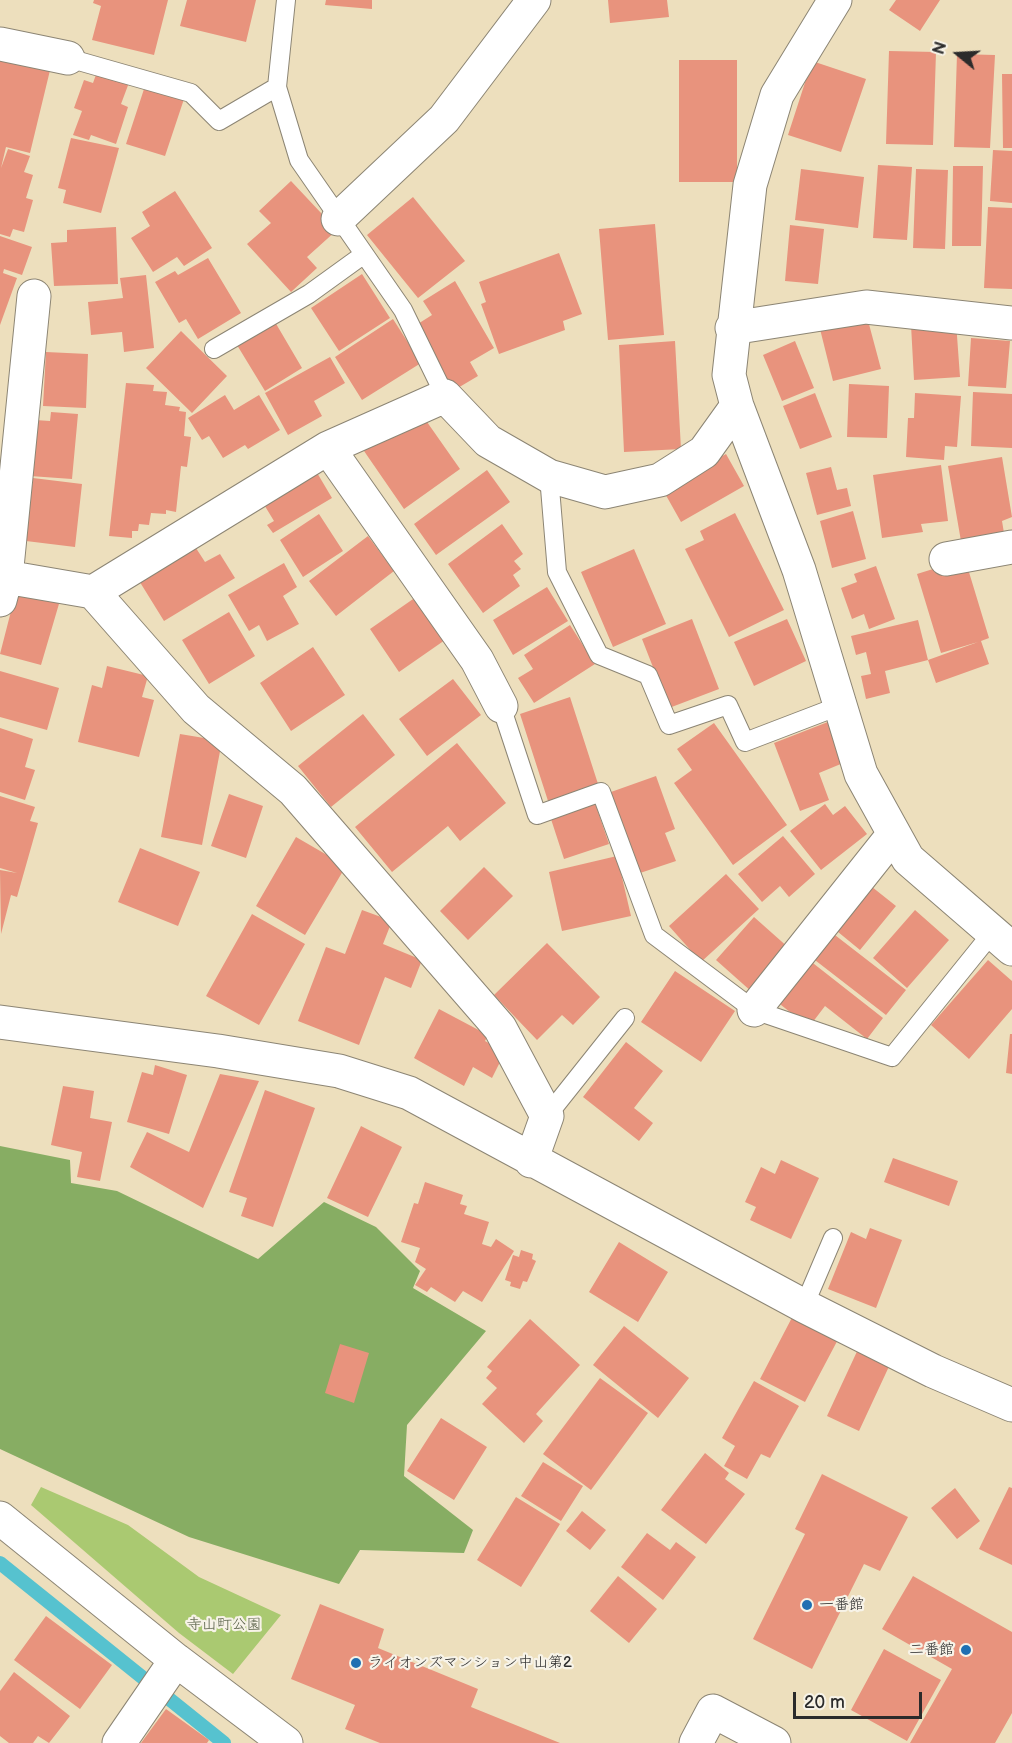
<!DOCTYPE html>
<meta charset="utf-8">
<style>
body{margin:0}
#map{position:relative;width:1012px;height:1743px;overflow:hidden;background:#eddfbd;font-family:"Balsamiq Sans",sans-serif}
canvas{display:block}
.north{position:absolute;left:928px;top:24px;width:60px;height:60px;-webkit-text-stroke:4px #f7f3e8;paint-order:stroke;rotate:288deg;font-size:16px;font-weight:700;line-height:24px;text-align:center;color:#2b2b2b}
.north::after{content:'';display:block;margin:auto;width:21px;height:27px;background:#2b2b2b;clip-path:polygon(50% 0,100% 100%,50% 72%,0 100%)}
.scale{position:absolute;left:793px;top:1692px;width:129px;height:27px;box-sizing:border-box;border:3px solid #2b2b2b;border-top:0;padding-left:8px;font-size:18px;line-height:21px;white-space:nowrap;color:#2b2b2b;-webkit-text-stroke:4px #f7f3e8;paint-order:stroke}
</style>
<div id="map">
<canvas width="1012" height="1743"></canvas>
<div class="north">N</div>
<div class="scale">20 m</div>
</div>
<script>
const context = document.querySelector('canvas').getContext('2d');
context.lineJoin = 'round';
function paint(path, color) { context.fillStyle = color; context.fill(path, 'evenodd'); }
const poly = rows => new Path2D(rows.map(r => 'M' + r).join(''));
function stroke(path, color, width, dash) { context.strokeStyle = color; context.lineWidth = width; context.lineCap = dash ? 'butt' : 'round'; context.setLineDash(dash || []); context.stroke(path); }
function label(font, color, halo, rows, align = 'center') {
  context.font = font + ' "Balsamiq Sans","Klee One",sans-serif'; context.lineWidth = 4.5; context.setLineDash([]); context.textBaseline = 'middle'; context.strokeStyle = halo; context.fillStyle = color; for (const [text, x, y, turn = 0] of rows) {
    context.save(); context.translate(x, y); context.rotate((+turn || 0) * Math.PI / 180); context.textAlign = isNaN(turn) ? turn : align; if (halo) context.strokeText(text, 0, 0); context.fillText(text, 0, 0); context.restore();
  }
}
paint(poly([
 [41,1487,128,1525,199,1577,281,1615,233,1674,179,1633,31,1505]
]), '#aac971');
paint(poly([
 [0,1146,70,1160,71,1183,117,1191,258,1259,324,1202,376,1227,420,1271,413,1288,486,1331,407,1425,404,1476,473,1530,464,1553,360,1550,339,1584,189,1537,0,1449]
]), '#87ad63');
stroke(poly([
 [0,1563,224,1743]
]), '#56c2cf', 14);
paint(poly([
 [94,0,168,0,154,55,92,40,101,6,93,3],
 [187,0,256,0,246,42,180,26],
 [326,0,372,0,372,9,325,5],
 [608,0,667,0,669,17,610,23],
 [896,0,940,0,920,31,889,10],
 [0,50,52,62,30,153,6,147,1,168,8,149,30,156,24,172,33,175,26,198,33,200,24,232,13,229,10,237,0,234],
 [889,51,936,52,933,145,886,144],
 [957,54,995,55,990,148,954,147],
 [679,60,737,60,737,182,679,182],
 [812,61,866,79,841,152,788,135],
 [98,69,130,80,121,104,128,107,116,144,91,135,89,140,73,135,82,111,74,108,84,80,93,83],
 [1002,74,1012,74,1012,148,1003,148],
 [145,86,184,99,165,156,126,144],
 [71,138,119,148,101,213,63,203,66,190,58,188],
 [993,150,1012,151,1012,203,990,201],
 [878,165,912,167,907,240,873,238],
 [953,166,983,166,981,246,952,246],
 [801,169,864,177,858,228,795,220],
 [916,169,948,170,945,249,913,248],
 [291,181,337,230,307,257,317,268,291,292,247,244,271,223,259,211],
 [175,191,212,248,184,266,177,257,153,272,131,238,150,226,142,212],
 [413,197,465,261,418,298,367,235],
 [988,207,1012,208,1012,289,984,288],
 [655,224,664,335,608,340,599,229],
 [790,225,824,229,818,284,785,281],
 [116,227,118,284,54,286,51,243,67,242,67,230],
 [0,236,32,247,22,275,4,269,3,273,17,278,0,325],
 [559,253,582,314,563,321,565,330,499,354,481,304,486,302,479,282],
 [208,258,241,313,198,339,186,319,179,323,155,282,175,271,178,275],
 [362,274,390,318,339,351,311,308],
 [146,275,154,348,124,352,122,332,91,335,88,302,123,298,120,278],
 [455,281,494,348,470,362,478,376,451,392,413,327,432,315,423,301],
 [866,313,881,369,833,381,819,325],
 [393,319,421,363,362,400,335,357],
 [275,322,302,368,265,391,237,345],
 [956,322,960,377,914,380,911,325],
 [181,331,227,376,192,413,146,368],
 [971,338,1010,341,1006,388,968,386],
 [675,341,681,449,624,452,619,345],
 [795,341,814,388,782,401,763,355],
 [46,352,88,354,86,408,43,406],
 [330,357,345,383,314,401,322,416,288,435,265,393],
 [126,383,154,385,153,391,167,392,165,405,180,407,179,411,186,412,184,436,191,437,187,467,181,466,176,512,166,510,166,514,151,513,149,525,139,524,138,531,132,531,132,538,109,536],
 [849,384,889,386,887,438,847,437],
 [973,392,1012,394,1012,448,971,446],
 [815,393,832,437,800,449,783,406],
 [915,393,961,396,957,447,945,446,944,460,906,457,908,418,914,418],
 [225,395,234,410,259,395,280,430,248,449,245,445,223,458,209,436,202,440,188,418],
 [51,412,78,414,72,479,30,476,35,420,50,421],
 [420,412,460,469,404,509,364,451],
 [726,454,744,486,681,522,663,490],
 [1002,457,1012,517,1002,521,1005,539,962,547,948,466],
 [941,465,948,521,921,524,923,532,882,538,873,475],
 [313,466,332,498,273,533,267,525,274,521,260,498],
 [831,467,837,490,847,488,851,506,817,515,806,473],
 [487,470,510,502,436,555,414,524],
 [33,478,82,484,75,547,26,541],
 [853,511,866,559,832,568,820,521],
 [735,513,784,610,729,637,685,549,704,540,700,531],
 [319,514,343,551,303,577,280,540],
 [502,524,523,554,514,561,521,569,513,575,520,586,483,613,448,564],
 [368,536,394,571,336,616,309,581],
 [194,545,205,562,220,554,235,578,164,621,138,579],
 [634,549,666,624,613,647,581,572],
 [965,559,989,638,981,641,989,664,936,683,928,660,978,642,941,653,917,574],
 [284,563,297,587,283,596,299,624,267,641,259,625,249,631,228,595],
 [876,566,895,619,869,629,864,614,852,619,841,588,857,582,854,574],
 [18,584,61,597,41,665,0,654],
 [547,587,568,621,513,655,493,620],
 [416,597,445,640,399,672,370,629],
 [229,612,255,656,209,684,182,640],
 [692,619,719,689,669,708,642,639],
 [787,619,806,661,754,686,734,642],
 [918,620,928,660,885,671,890,693,866,699,861,676,871,674,866,652,856,655,851,636],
 [570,625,595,664,534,703,518,678,533,669,524,655],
 [313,647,345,695,291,731,260,683],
 [107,666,148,676,142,697,154,700,139,757,78,742,92,685,102,688],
 [0,671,59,688,47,730,0,717],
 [453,679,481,715,427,756,399,719],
 [570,697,599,787,549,804,520,714],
 [363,714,395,755,331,807,298,766],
 [833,720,848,761,819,773,829,800,800,811,774,743],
 [714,723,787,825,733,865,674,783,692,770,677,749],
 [0,728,33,739,25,767,35,770,25,800,0,792],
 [180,734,222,741,202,845,161,837],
 [457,743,506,803,460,841,448,826,392,872,355,827],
 [656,776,675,829,665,833,676,861,640,873,611,792],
 [229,794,263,806,246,858,211,846],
 [0,796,35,807,30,821,38,823,17,897,11,895,1,934,0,870,17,873,0,868],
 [594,800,609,844,564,859,550,816],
 [825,804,833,815,845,806,867,834,821,870,790,831],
 [783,836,815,874,789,897,780,886,762,902,738,874],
 [296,837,346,866,305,935,256,906],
 [140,848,200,872,178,926,118,902],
 [617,856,631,916,562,931,549,872],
 [484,867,513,896,468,940,440,911],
 [726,874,759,909,701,962,669,926],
 [867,883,896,906,860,950,832,927],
 [362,910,392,921,383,944,422,960,411,988,385,977,359,1045,298,1021,326,947,345,954],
 [915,910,949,940,907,988,873,958],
 [252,914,305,944,259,1025,206,996],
 [754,917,790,949,752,992,716,960],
 [831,932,906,990,886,1015,811,957],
 [547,943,600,997,573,1025,562,1015,537,1040,494,995],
 [809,960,883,1018,867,1039,825,1006,809,1027,776,1001],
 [988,960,1012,981,1012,1009,969,1059,931,1025],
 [675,971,735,1011,701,1062,641,1022],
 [439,1009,488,1035,485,1041,505,1052,492,1078,473,1067,464,1086,414,1058],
 [1010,1034,1012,1034,1012,1074,1006,1073],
 [626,1042,663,1071,634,1108,653,1123,639,1141,583,1097],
 [155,1065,187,1075,169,1134,127,1122,142,1072,153,1075],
 [220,1074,259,1081,203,1208,130,1167,147,1132,189,1152],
 [63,1086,94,1091,90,1118,112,1122,100,1181,77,1177,82,1152,51,1145],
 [265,1090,315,1108,273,1227,241,1216,247,1198,229,1192],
 [361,1126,402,1147,368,1217,327,1198],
 [893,1158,958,1181,949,1206,884,1182],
 [781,1160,819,1178,791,1239,750,1220,756,1207,745,1202,761,1167,775,1174],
 [425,1182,463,1195,460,1204,467,1206,464,1214,489,1222,482,1244,491,1247,496,1239,514,1251,482,1302,463,1291,455,1302,431,1287,427,1292,415,1285,426,1269,415,1262,420,1248,401,1242,414,1203,418,1204],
 [870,1228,902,1240,876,1308,828,1289,851,1232,866,1239],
 [619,1242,668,1272,638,1322,589,1292],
 [521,1250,533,1254,532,1259,536,1261,527,1282,523,1281,520,1289,510,1286,511,1282,505,1280,513,1255,519,1257],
 [798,1306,843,1330,805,1402,760,1379],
 [530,1319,580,1365,536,1414,543,1421,524,1443,482,1404,497,1388,486,1378,492,1371,487,1367],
 [624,1326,689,1378,658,1418,593,1365],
 [340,1344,369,1353,354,1403,325,1393],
 [860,1345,892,1360,859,1431,827,1416],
 [600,1378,648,1413,591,1490,543,1454],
 [754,1381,799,1406,770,1458,761,1454,747,1479,724,1466,735,1446,722,1438],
 [441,1418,487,1447,454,1500,407,1471],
 [705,1453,729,1473,725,1479,745,1494,706,1544,661,1510],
 [543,1462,583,1486,561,1521,521,1496],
 [822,1474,908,1517,880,1571,864,1564,812,1669,753,1639,805,1534,795,1529],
 [1009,1487,1012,1488,1012,1565,979,1549],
 [955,1488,980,1521,957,1539,931,1508],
 [516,1497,560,1524,521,1587,477,1560],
 [582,1511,606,1530,590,1550,566,1531],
 [647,1533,670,1550,676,1542,696,1557,663,1600,621,1567],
 [618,1576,657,1609,629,1643,590,1611],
 [913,1576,1012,1632,1012,1713,995,1743,910,1743,952,1669,882,1629],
 [320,1604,384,1629,378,1648,478,1689,471,1707,560,1743,380,1743,345,1729,355,1705,291,1679],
 [46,1616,112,1665,80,1709,14,1660],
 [884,1649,941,1680,907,1741,851,1710],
 [14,1672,70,1716,49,1743,38,1736,33,1743,9,1743,0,1736,0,1691],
 [166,1709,209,1740,207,1743,141,1743]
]), '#e8937d');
const service = poly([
 [286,0,277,87,299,160,403,310,445,396],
 [68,58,191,93,219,121,277,87],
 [214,349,309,294,363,255],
 [549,476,557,572,599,655,648,675,669,725,728,705,745,742,839,706],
 [501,706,537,815,601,792,654,935,754,1010,892,1057,992,933],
 [547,1116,625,1018],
 [804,1306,833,1238]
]);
const minor = poly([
 [835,0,777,95,750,185,729,375,737,406,799,570,861,774,908,859,1012,949],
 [0,44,68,58],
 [338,219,444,119,534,0],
 [732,328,866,307,1012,323],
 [328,448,477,660,501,706],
 [946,559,1012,547],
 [0,576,93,592,328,448,445,396,488,441,549,476,605,492,660,480,704,452,737,406],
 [93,592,196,709,293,790,500,1028,547,1116,531,1161],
 [0,600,6,577,34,296],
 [754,1010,894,834],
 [0,1022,218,1051,339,1071,409,1093,804,1306,933,1371,1012,1405],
 [0,1518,176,1660,286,1743],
 [119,1743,176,1660],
 [696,1743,713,1711,774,1743]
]);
stroke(service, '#8c8574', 20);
stroke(minor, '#8c8574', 35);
stroke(service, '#fff', 18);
stroke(minor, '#fff', 33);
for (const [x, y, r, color] of [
 [807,1605,6,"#1f6fb2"],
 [966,1650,6,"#1f6fb2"],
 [356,1663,6,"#1f6fb2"]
]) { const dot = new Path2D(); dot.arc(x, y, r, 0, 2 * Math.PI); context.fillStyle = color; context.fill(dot); stroke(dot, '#f7f3e8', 2); }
label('15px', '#2b2b2b', '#f7f3e8', [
 ["一番館",819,1605],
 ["二番館",954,1650,"right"],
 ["ライオンズマンション中山第2",368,1663]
], 'left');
label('15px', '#515a40', '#f7f3e8', [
 ["寺山町公園",224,1625]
]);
</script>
